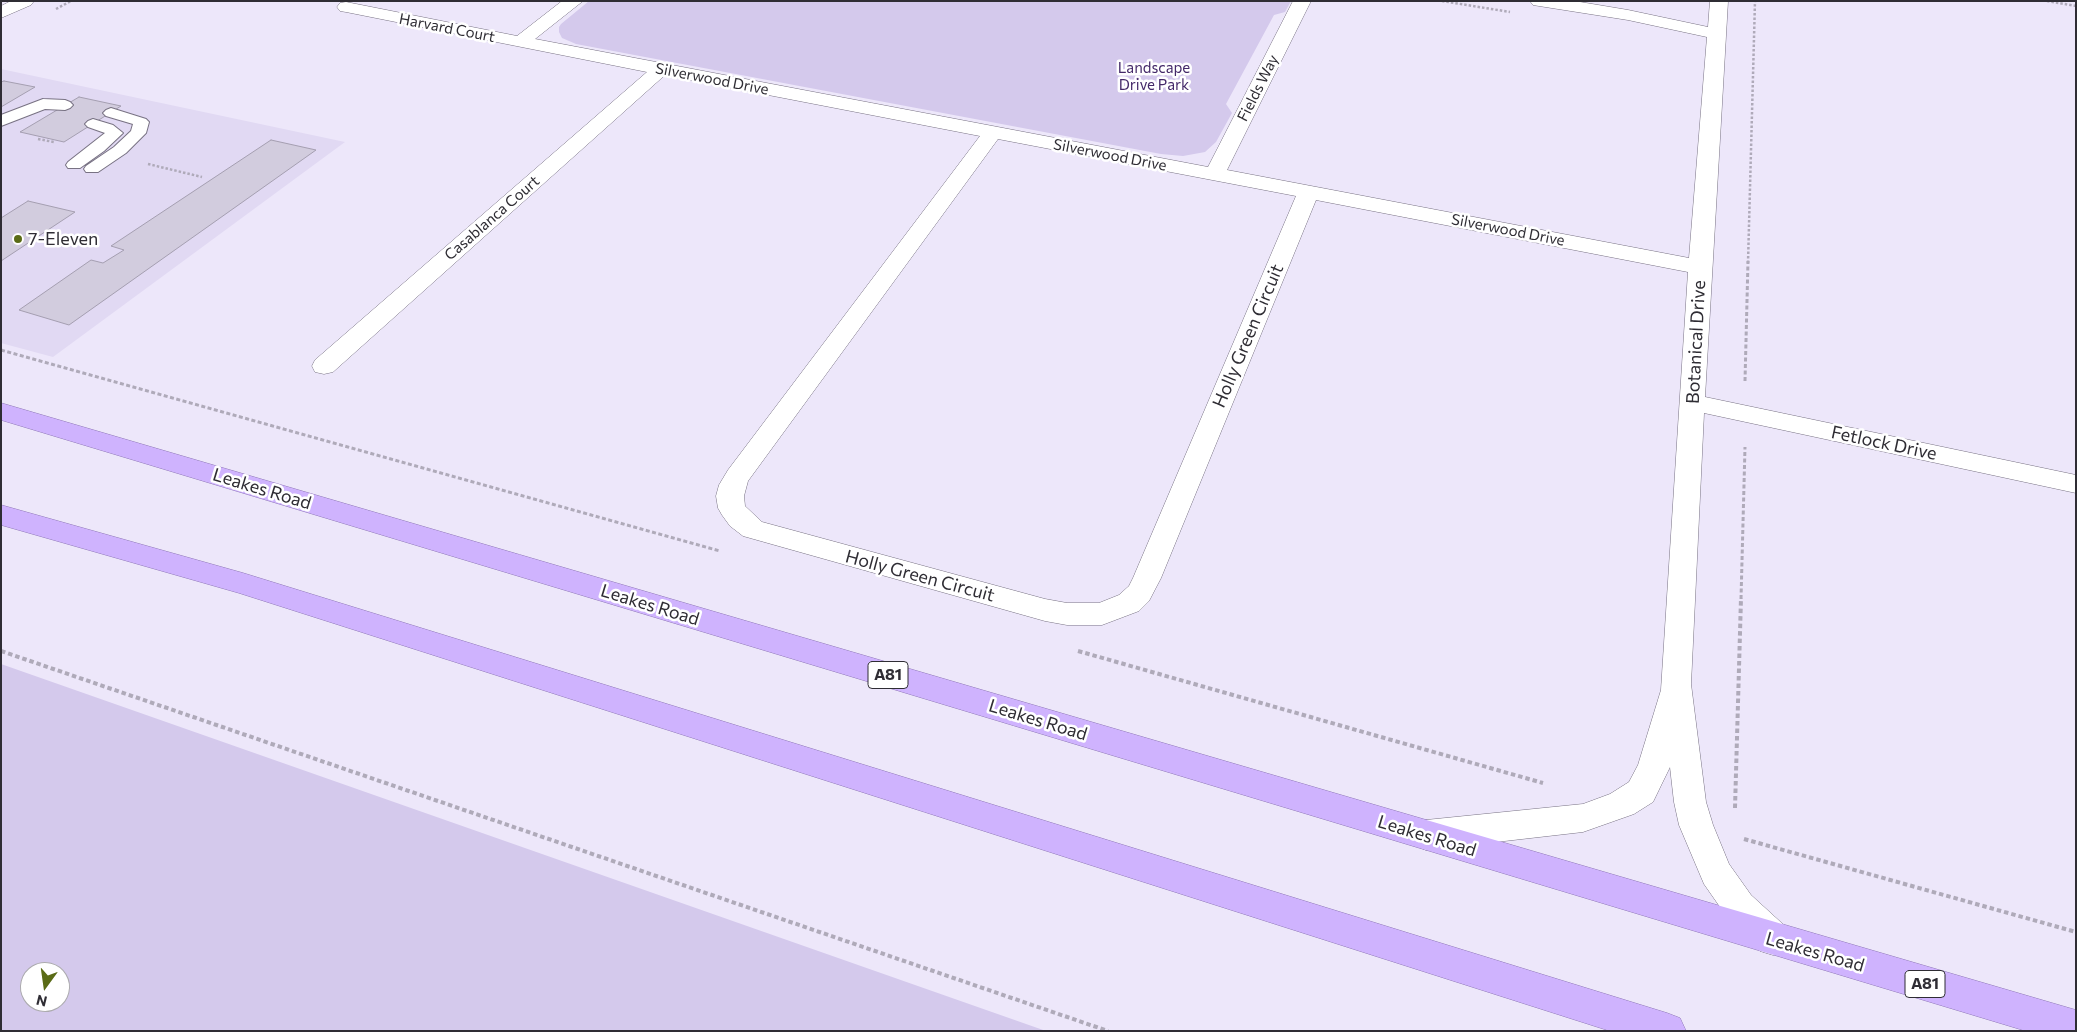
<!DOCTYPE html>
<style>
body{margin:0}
#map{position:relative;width:2077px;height:1032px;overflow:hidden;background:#ede7fa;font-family:Commissioner,sans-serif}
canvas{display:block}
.frame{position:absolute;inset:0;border:2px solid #2f2d34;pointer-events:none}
.north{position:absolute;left:20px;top:962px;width:50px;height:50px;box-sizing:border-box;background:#fff;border:1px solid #acabae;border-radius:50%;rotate:194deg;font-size:14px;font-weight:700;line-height:20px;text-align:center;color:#2f2d34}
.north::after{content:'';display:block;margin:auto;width:18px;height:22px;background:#5a6b16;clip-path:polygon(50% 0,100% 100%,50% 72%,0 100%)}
</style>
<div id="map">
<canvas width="2077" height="1032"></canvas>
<div class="frame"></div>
<div class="north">N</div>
</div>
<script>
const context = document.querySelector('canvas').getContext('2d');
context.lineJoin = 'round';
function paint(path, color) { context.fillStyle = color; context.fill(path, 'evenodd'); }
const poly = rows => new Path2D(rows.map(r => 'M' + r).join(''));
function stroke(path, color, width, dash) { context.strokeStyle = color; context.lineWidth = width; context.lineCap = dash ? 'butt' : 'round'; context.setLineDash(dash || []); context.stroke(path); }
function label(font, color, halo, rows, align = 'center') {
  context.font = font + ' Commissioner,sans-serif'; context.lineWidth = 5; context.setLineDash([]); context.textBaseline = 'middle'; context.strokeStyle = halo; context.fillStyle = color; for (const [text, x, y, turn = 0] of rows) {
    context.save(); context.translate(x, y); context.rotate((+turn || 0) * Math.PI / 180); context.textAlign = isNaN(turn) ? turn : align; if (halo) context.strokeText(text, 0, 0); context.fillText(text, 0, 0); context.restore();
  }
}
paint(poly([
 [1,69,345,142,53,357,1,343]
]), '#e1d9f3');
paint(poly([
 [589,1,1291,1,1285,12,1274,15,1226,104,1232,113,1216,142,1205,152,1183,156,1161,154,576,44,562,38,559,32,559,27,561,24],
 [1,664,1046,1031,1,1031],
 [30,972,60,972,60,1002,30,1002]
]), '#d4c9ec');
const building = poly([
 [4,81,35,87,1,107,1,82,4,81],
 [79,97,121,106,64,142,20,132,79,97],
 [271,140,316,150,69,325,19,310,91,260,103,263,124,250,111,246,271,140],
 [28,201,75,212,1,261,1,218,28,201]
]);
paint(building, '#d2ccde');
stroke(building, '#a59fb1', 1);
const service = poly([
 [43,99,65,100,70,102,73,105,70,108,65,110,45,109,1,126,1,115,43,99],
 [111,108,146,119,149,122,146,133,126,153,98,172,86,172,84,169,86,166,114,147,131,131,133,124,106,116,103,113,106,110,111,108],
 [93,119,113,125,123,133,104,151,80,168,68,168,66,165,68,162,105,133,88,127,85,124,88,121,93,119]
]);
const minor = poly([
 [562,1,583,1,535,39,1208,167,1293,1,1311,1,1227,170,1689,258,1707,37,1628,20,1539,6,1533,5,1530,1,1574,1,1628,10,1708,27,1710,1,1728,1,1705,397,2076,475,2076,493,1704,413,1691,684,1706,802,1713,825,1729,864,1751,895,1786,927,1791,939,1786,951,1773,955,1760,951,1727,917,1704,884,1679,825,1674,802,1670,767,1653,802,1634,814,1583,832,1426,850,1414,845,1409,835,1414,825,1426,820,1583,804,1610,794,1629,782,1638,765,1661,690,1688,272,1316,200,1161,578,1149,601,1139,611,1102,625,1067,625,1045,621,743,536,730,526,722,515,718,508,716,496,719,485,728,470,980,136,665,75,333,372,324,374,315,372,312,366,315,360,647,72,346,12,340,11,337,7,340,3,346,2,517,36,562,1],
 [998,139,1296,196,1133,578,1129,586,1119,595,1099,603,1067,603,1045,599,762,522,745,506,744,496,748,481,998,139]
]);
const tertiary = poly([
 [11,1,34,1,31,5,1,18,1,6,11,1]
]);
const trunk = poly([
 [1,403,2076,1010,2076,1031,2026,1031,1,420,1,403],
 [1,505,243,573,1667,1013,1680,1018,1686,1031,1610,1031,239,593,1,525,1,505]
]);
stroke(service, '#787283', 2);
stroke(minor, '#787283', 1);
stroke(tertiary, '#787283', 1);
stroke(trunk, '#8f78b7', 1);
stroke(poly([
 [1442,1,1510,12],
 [2047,1,2076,6],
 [56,9,71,1],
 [38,139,54,142],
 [148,164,202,177],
 [1748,263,1755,1]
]), '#afaab9', 2.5, [2.5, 2]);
stroke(poly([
 [1,350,720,551],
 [1745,381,1748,261],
 [1741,599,1745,447]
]), '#afaab9', 3, [4, 2.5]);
stroke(poly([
 [1,651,1108,1031],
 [1078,651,1543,783],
 [1735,808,1741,598],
 [1744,839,2076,932]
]), '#afaab9', 4, [4.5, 3]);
paint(service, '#fff');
paint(minor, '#fff');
paint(tertiary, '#fff');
paint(trunk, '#cfb3fe');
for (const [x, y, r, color] of [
 [18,239,5,"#5a6b16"]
]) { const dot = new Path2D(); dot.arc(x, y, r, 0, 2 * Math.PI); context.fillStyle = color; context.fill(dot); stroke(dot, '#fff', 2); }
label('15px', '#2f2d34', '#fff', [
 ["Harvard Court",447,28,11],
 ["Silverwood Drive",712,79,11],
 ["Fields Way",1258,88,-63],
 ["Silverwood Drive",1110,155,11],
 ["Casablanca Court",492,218,-41],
 ["Silverwood Drive",1508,230,11]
]);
label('15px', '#442969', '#fff', [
 ["Landscape",1154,68],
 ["Drive Park",1154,85]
]);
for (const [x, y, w] of [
 [888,675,40],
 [1925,984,40]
]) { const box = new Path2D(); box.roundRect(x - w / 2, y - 13.5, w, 27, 4); context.fillStyle = '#fff'; context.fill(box); stroke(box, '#2f2d34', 1); }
label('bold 16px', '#2f2d34', null, [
 ["A81",888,675],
 ["A81",1925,984]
]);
label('18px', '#2f2d34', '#fff', [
 ["7-Eleven",28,239]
], 'left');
label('18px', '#2f2d34', '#fff', [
 ["Holly Green Circuit",1248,336,-67],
 ["Botanical Drive",1696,342,-87],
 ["Fetlock Drive",1884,443,12],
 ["Leakes Road",262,489,17],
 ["Holly Green Circuit",920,576,15],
 ["Leakes Road",650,605,17],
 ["Leakes Road",1038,720,17],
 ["Leakes Road",1427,836,17],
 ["Leakes Road",1815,952,16]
]);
</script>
